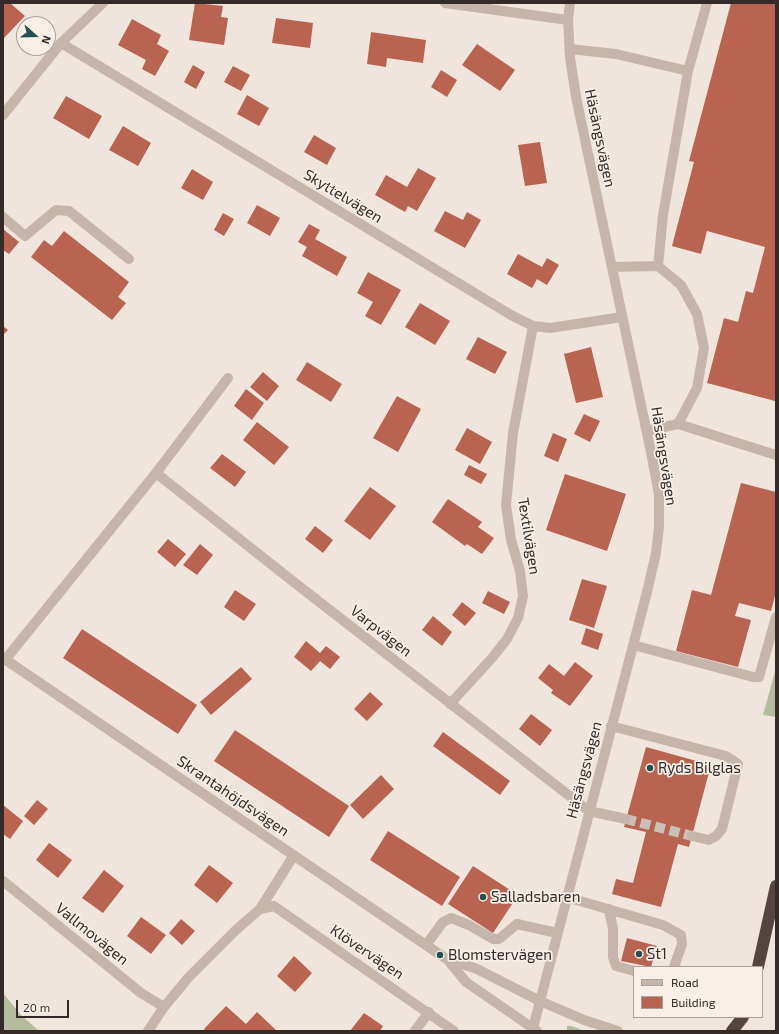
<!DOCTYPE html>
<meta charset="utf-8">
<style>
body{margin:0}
#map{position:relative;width:779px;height:1034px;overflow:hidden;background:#efe5dc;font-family:"Exo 2",sans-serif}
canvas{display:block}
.frame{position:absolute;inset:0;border:4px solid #342b28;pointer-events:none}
.legend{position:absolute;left:633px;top:966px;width:130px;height:52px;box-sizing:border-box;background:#f7efe8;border:1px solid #a9a19b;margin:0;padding:5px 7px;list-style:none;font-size:12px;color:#342b28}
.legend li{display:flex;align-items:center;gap:8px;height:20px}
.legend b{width:20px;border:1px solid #a9a19b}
.north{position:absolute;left:16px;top:16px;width:40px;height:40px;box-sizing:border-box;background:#f7efe8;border:1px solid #a9a19b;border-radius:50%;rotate:110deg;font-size:11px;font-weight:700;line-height:16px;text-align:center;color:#342b28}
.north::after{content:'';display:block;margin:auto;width:14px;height:18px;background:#225151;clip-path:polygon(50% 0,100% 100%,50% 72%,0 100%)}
.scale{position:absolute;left:16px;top:1000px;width:53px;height:18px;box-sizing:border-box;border:2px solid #342b28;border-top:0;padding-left:5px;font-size:12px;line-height:14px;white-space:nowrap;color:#342b28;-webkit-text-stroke:3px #f7efe8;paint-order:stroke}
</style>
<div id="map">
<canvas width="779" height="1034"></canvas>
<div class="frame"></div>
<ul class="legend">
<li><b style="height:5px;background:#c6b5aa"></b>Road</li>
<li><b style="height:11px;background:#b96351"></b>Building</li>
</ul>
<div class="north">N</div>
<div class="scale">20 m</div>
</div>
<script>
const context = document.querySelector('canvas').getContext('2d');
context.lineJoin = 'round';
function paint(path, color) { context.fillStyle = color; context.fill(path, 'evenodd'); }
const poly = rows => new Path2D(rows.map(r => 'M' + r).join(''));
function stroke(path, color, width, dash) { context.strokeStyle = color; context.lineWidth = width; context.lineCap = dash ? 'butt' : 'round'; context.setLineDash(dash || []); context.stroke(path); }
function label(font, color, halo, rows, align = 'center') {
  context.font = font + ' "Exo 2",sans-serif'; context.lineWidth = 3.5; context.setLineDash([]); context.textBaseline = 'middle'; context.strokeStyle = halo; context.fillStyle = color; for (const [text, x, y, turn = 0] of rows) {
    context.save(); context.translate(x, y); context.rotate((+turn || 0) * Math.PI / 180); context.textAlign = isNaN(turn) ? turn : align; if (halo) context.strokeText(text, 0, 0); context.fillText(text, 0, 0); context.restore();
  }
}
paint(poly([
 [776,668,776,717,763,715],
 [3,993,21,1015,39,1031,3,1031],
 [567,1026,571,1026,585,1031,567,1031]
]), '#b4bc9e');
paint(poly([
 [3,3,10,3,25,16,3,39],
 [195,3,223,6,221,17,228,18,224,45,189,40],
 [731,3,776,3,775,401,707,383,724,318,738,322,746,291,753,293,765,247,707,231,701,254,672,246,694,162,689,161],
 [276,18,313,23,310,48,272,43],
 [132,19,161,35,157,44,169,51,155,76,142,69,146,60,118,45],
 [371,32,426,40,423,63,387,58,386,67,367,64],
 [477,44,515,70,500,91,462,65],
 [193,65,205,72,196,89,184,82],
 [233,66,250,75,241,91,224,82],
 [441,70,457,80,447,97,431,87],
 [247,95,269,108,259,126,237,114],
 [66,96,102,116,89,139,53,118],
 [123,126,151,143,138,166,109,150],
 [314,135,336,148,327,165,304,152],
 [540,142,547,183,525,186,518,145],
 [418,168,436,178,417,211,408,206,405,212,375,195,386,175,407,187],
 [192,169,213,182,203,200,181,188],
 [257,205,280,218,270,236,247,223],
 [445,211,463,220,467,212,481,220,465,248,434,231],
 [223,213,234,219,224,236,214,230],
 [309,224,320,230,315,239,347,257,337,276,302,256,307,247,298,242],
 [3,229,19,242,9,254,3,250],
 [64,231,129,282,118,297,126,303,112,320,31,257,44,240,52,246],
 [518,254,542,267,547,258,559,265,547,285,537,279,532,288,507,274],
 [368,272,401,290,381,325,365,316,373,302,357,293],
 [420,303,450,321,435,345,405,327],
 [3,326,8,330,3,335],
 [478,337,507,352,495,374,466,359],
 [591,347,603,397,576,403,564,354],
 [307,362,342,384,331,402,296,380],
 [263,372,279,386,267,401,250,387],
 [246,389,264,403,252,420,234,406],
 [397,396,421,409,398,452,373,438],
 [584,414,600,421,590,442,574,434],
 [257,422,289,447,274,465,243,440],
 [467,428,492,442,480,464,455,450],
 [553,433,567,439,558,462,544,456],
 [222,454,246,472,235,487,210,468],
 [469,465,487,474,481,484,464,475],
 [565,474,626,494,607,551,546,530],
 [741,483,776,492,776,592,771,611,739,603,735,616,751,620,738,667,676,651,692,590,711,595],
 [370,487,396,506,370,540,344,521],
 [448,499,482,522,478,527,494,538,482,554,467,544,465,546,432,522],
 [315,526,333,540,323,553,305,539],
 [168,539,186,554,175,567,157,552],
 [200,544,213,555,197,575,183,565],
 [582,579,607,586,594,628,569,620],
 [235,590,256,604,244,621,224,607],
 [488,591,510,602,504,614,482,603],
 [462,602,476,613,465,626,452,615],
 [433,616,452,632,442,646,422,630],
 [586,628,603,634,598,650,581,644],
 [82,629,197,705,178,734,63,658],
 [306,641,320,653,326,646,340,657,330,669,320,661,311,671,294,657],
 [575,662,593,676,570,706,551,693,553,690,538,678,549,664,564,676],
 [241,667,252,679,211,715,200,702],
 [370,692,383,704,367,721,354,709],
 [531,714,552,730,540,746,519,729],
 [235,730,349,806,329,837,214,761],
 [443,732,510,781,500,795,433,746],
 [646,747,711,765,689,847,678,844,661,907,612,894,616,879,633,883,646,832,624,827],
 [381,775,394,789,363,819,350,805],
 [37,800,48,809,34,825,24,816],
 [3,805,23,821,10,839,3,834],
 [388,831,460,877,442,906,370,860],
 [49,843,72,860,58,878,36,860],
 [209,865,233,883,217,903,194,885],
 [473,866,518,895,493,933,448,904],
 [104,870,124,886,103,913,82,898],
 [141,917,166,935,151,954,127,936],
 [181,919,195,931,182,945,169,933],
 [627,938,657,946,651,967,621,961],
 [294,956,312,973,295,992,277,976],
 [226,1006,246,1024,257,1012,277,1031,206,1031,204,1029],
 [364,1013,383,1026,380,1031,350,1031]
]), '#b96351');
stroke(poly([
 [626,819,692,836]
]), '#cac0b8', 10, [10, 5]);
stroke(poly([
 [445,3,568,20],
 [61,43,511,315,533,326,550,328,622,317],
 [570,49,616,54,688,71],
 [3,115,61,43,103,3],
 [3,217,25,236,56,210,69,211,129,259],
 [612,267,658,266,663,215,688,71,707,3],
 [678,424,776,455],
 [647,431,678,424,697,388,704,348,697,314,681,285,658,266],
 [156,473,295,583,589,811,626,819],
 [633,645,753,677,759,677,776,617],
 [3,658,445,958,477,969,540,1001,584,1020,618,1031],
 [5,660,156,473,228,378],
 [450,704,492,658,507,639,518,618,523,596,520,571,511,540,506,505,513,433,533,326],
 [611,726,726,756,738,764,722,829,716,836,709,840,692,836],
 [3,881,141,993,164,1007],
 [566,897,663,925,681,935,682,944,674,967],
 [260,909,274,906,454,1031],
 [609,909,613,929,613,957,616,966,634,971],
 [426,945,443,922,451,918,469,925,493,939,499,939,517,924,557,933],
 [447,959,466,982,537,1031],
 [533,1028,647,592,656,553,659,527,659,495,652,457,576,97,570,57,568,20,570,3],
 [3,1029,6,1031],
 [148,1031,164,1007,188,978,236,930,260,909,294,855],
 [415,1031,429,1012]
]), '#c6b5aa', 10);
stroke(poly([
 [758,967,776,886],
 [732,1031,743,1017]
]), '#544540', 12);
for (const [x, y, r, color] of [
 [650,768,4,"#225151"],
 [483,897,4,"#225151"],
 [639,954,4,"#225151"],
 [440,955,4,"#225151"]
]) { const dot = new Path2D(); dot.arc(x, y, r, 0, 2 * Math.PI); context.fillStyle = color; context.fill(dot); stroke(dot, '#f7efe8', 1.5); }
label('15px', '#342b28', '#f7efe8', [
 ["Häsängsvägen",600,138,78],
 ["Skyttelvägen",343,196,31],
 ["Häsängsvägen",664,456,81],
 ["Textilvägen",529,536,81],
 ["Varpvägen",381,631,38],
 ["Häsängsvägen",584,770,-75],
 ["Skrantahöjdsvägen",233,796,34],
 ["Vallmovägen",92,934,39],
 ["Klövervägen",367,952,34]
]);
label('15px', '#342b28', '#f7efe8', [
 ["Ryds Bilglas",658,768],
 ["Salladsbaren",491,897],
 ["St1",647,954],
 ["Blomstervägen",448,955]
], 'left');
</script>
